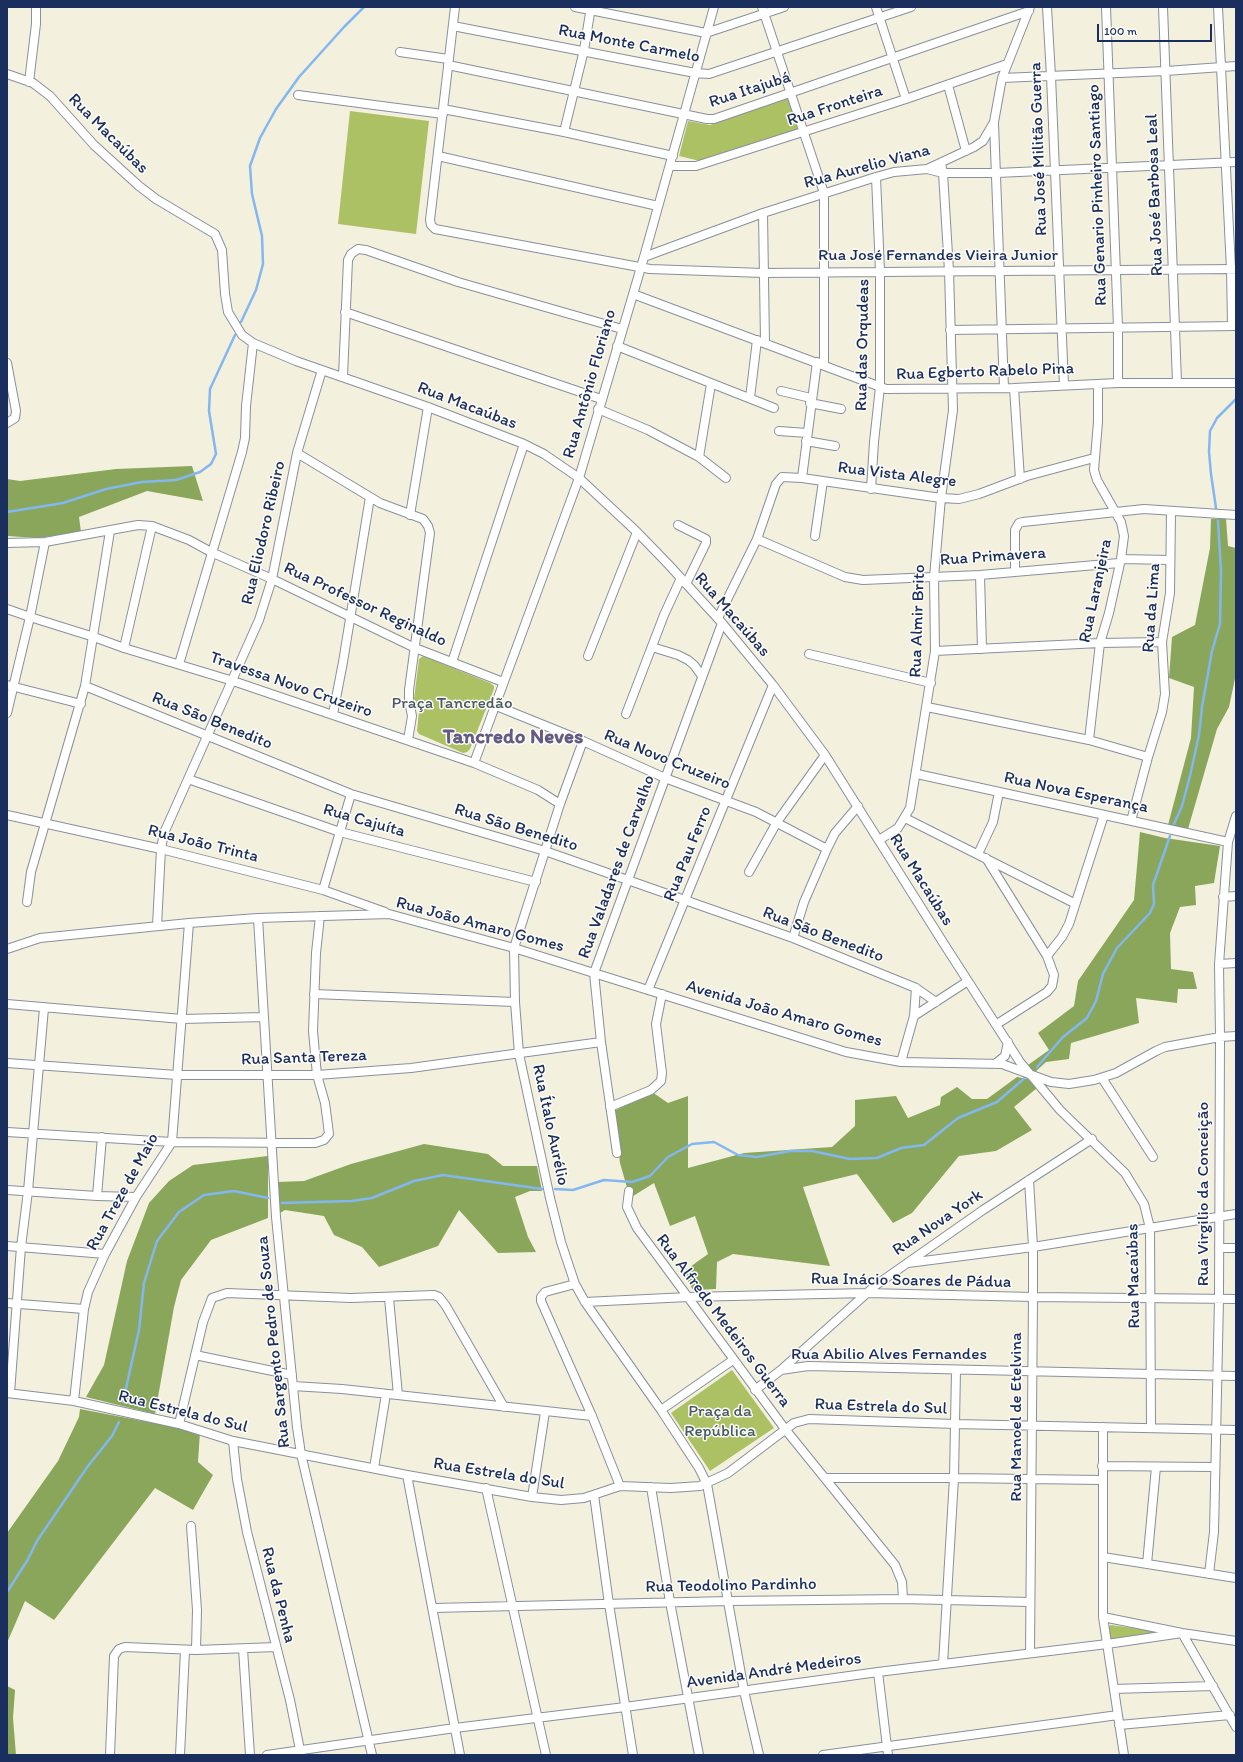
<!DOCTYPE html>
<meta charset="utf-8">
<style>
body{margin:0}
#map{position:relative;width:1243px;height:1762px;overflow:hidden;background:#f4f0de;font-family:Itim,sans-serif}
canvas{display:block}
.frame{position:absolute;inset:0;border:8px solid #1b2f5e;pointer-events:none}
.scale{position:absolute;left:1097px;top:24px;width:115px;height:18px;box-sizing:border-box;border:2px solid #1b2f5e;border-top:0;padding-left:5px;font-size:12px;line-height:14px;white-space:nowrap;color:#1b2f5e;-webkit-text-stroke:3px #fdfcf7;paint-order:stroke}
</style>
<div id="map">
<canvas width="1243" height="1762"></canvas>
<div class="frame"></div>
<div class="scale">100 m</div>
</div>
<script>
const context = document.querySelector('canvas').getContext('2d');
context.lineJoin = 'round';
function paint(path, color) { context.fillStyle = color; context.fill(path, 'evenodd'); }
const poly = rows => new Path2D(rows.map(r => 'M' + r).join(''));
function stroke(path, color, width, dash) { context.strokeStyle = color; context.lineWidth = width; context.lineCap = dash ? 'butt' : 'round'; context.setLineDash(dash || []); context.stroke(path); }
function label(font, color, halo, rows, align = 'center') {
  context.font = font + ' Itim,sans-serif'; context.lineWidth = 3; context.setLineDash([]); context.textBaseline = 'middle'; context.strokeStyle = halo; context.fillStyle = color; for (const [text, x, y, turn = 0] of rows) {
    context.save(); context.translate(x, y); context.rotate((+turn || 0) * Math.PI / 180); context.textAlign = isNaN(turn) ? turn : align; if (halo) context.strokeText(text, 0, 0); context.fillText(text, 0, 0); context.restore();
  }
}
paint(poly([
 [788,98,799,130,700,161,679,156,688,121,710,125],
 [350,111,429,121,416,234,338,224],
 [423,656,490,683,494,686,494,689,470,749,467,752,463,753,419,734,417,731,419,711,414,699,419,659],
 [732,1370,774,1428,710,1471,671,1413],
 [1111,1625,1154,1631,1155,1633,1114,1640,1110,1639,1108,1627]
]), '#acc064');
paint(poly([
 [192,466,203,501,147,491,79,517,81,532,38,538,7,536,7,479,20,481,116,469],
 [1211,519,1226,519,1228,546,1236,548,1236,674,1229,707,1217,729,1188,829,1168,825,1191,738,1194,687,1169,678,1172,637,1195,625,1210,548],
 [1140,832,1165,838,1220,846,1214,883,1195,886,1196,905,1180,907,1170,933,1171,969,1193,972,1197,989,1178,989,1177,1003,1136,998,1139,1023,1071,1043,1069,1059,1046,1062,1034,1073,1028,1065,1049,1050,1038,1033,1074,1006,1078,981,1134,900],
 [1017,1077,1028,1079,1037,1088,1014,1107,1032,1130,996,1151,959,1156,912,1213,893,1223,857,1174,803,1187,830,1266,733,1254,717,1262,716,1289,693,1290,683,1272,708,1254,695,1216,670,1226,654,1183,630,1198,620,1163,614,1111,652,1092,668,1103,688,1096,688,1168,744,1153,832,1147,855,1126,855,1100,896,1096,908,1118,940,1105,941,1097,957,1087,972,1099,987,1099],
 [424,1144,488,1154,503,1166,537,1166,542,1191,530,1191,515,1197,528,1237,536,1252,498,1253,459,1210,438,1246,379,1267,362,1247,334,1235,324,1216,285,1210,280,1213,277,1182,304,1181,351,1164],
 [268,1156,268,1218,211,1240,181,1280,174,1307,155,1414,86,1397,104,1365,127,1261,149,1203,169,1181,193,1165],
 [80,1409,200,1432,198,1462,213,1475,193,1510,155,1488,54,1620,25,1601,7,1643,7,1533,58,1461,79,1417],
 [7,1686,15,1690,13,1718,16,1755,7,1755]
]), '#89a65a');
stroke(poly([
 [241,322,256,290,263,264,262,236,252,194,250,166,260,138,276,109,299,77,344,27,364,7],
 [1216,508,1211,474,1209,452,1210,431,1217,418,1236,399],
 [7,512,63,503,106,489,142,482,176,480,200,472,211,464,216,454,209,411,210,389,235,335],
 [1174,824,1182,806,1190,776,1199,735,1202,707,1212,651,1220,624,1221,571,1218,521],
 [1037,1067,1063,1037,1087,1018,1096,1001,1103,974,1117,948,1150,913,1154,904,1153,885,1170,836],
 [555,1189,573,1190,604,1180,632,1182,650,1176,668,1157,692,1144,714,1142,738,1155,757,1157,790,1151,812,1151,850,1159,877,1158,901,1148,924,1145,958,1118,997,1102,1027,1076],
 [282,1203,352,1201,372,1198,414,1181,443,1175,542,1189],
 [123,1402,139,1330,144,1283,157,1241,179,1212,204,1195,234,1191,268,1198],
 [7,1592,27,1561,37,1541,88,1466,112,1436,119,1422]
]), '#82b7f0', 2.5);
const minor = poly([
 [455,7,430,220,431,225,435,229,650,269,763,273,1236,269],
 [575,7,706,33,784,7],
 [762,7,824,193,824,364],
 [876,7,906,99],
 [1047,7,1051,76,1064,385],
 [1106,7,1118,327,1118,383],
 [1163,7,1177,382],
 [1218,7,1231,269,1232,326],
 [453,26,695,73,709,74,911,7],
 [400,52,448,59],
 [448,65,707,119,714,119,1029,11],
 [7,74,33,83,50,96,94,145,139,186,156,199,215,234,222,250,225,294,228,312,242,335,253,343,296,361,428,407,524,444,544,454,579,478,637,532,668,564,722,623,773,685,825,755,944,944,1020,1062,1060,1110,1125,1173,1144,1204,1150,1228,1151,1428],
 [1002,78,1166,71,1236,66],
 [29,82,36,24,36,7],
 [948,85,966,151],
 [298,95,443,114],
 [443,109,564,132,673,156],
 [994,123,1004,388],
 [564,132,584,50,591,7],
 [438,156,658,206],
 [670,166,696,166,906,99,1007,64],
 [927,169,943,173,997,173,1236,162],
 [763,213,765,343],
 [644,257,763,213,876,177,894,172,927,169,974,147,983,141,994,122,1002,78,1030,7],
 [633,294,886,389,1014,388,1118,383,1236,383],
 [345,312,601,399],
 [950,330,1236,326],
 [617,346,774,408],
 [7,363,16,411,15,418,7,423],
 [343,376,348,260,351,254,358,249,366,250,458,282,622,329],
 [1014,388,1020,479],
 [781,391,811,398],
 [750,398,757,340],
 [810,403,841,409],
 [598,409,648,430,699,457,726,478],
 [779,431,807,433],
 [806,441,835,446],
 [297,453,380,503,423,519,428,526,430,533,409,690,409,701,412,716,408,740],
 [699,457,711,384],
 [802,478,817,362],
 [871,489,874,442,880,387,880,271,876,177],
 [410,515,428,407],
 [678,525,706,539,706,543,686,584],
 [815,536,823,481],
 [757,539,845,577,863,580,980,575,1119,563],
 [7,543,45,542,138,525,152,526,189,540,211,552,272,579,415,648,503,682],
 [1121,559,1170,560],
 [1015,572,1015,530,1019,523,1023,522,1144,509,1236,515],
 [980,575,982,649],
 [7,609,30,617,94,637,124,648,233,681,474,763,538,790,560,804],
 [718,618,757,539,776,484,782,477,802,478,941,498,959,499,979,494,1027,476,1094,458],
 [652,647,678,655,688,660,694,665,702,676],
 [124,648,152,526],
 [935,651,1100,643,1162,642],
 [809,654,931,683],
 [588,656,637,532],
 [452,662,524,444],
 [179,664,242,452,245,438,246,406,253,343],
 [7,685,81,704],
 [85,686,351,794,545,851,793,938,916,988,936,1002],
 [494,705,583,741,665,778,756,812,827,849],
 [927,707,1089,740,1148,757],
 [7,713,30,617,45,542],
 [333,714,343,662,370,497],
 [626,714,664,615,681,578],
 [1089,740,1100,643,1109,613,1121,559,1124,536,1121,522,1097,480,1094,470,1098,422,1098,384],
 [583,741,560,804,514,948,515,1002,519,1054,550,1198,561,1242,575,1284,585,1302,661,1410,699,1468,707,1484,744,1691,759,1755],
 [474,763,579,478,644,257,714,7],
 [917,774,1228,842],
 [188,779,340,832,536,882],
 [7,815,161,849,323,890,385,912],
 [905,818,1074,903],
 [1131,821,1148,757,1162,712,1165,694,1162,642,1170,593,1171,512],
 [879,840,898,828,910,808,935,651,934,577,941,498,953,410,949,271,943,173,941,163],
 [978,854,993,822,999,792],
 [986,858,1047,956,1054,975,1052,986,1047,992,997,1024],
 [749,872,777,822,825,755],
 [323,890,351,794],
 [1223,897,1236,896],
 [27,902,31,872,85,686,110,531],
 [258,918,276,1217,297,1427,301,1454,372,1755],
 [157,926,161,849,164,833,259,620,272,579,297,453,322,370],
 [793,938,804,902,827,849,835,833,858,806],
 [7,949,40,938,189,923,258,918,389,914,514,948,846,1052,901,1062,1002,1064,1051,1082,1069,1084,1094,1080,1116,1073,1156,1051,1165,1047,1220,1037,1236,1036],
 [1047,956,1062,937,1069,924,1104,815],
 [1219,964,1236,963],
 [648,990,773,685],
 [314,994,515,1002],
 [7,1004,182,1019,264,1017],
 [914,1016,968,981],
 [901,1062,914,1016,916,988],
 [7,1063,177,1075,317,1075,411,1068,601,1042],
 [995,1064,1005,1056,1008,1042],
 [1102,1078,1153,1157],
 [610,1107,651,1090,661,1081,662,1073,656,1024,662,994],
 [7,1132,172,1142,300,1143,315,1143,324,1140,329,1134,327,1118,325,1103,317,1075,313,1031,316,953,320,916],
 [617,1153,601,1042,594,973,722,623],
 [1029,1180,1033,1247,1033,1297,1030,1653],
 [7,1190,97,1196,136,1197],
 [629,1191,627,1207,637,1228,785,1429,895,1565,902,1582,903,1599],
 [97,1196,102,1137],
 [7,1246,105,1254],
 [1219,1248,1236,1248],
 [908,1263,1033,1247,1236,1214],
 [575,1284,545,1292,541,1297,541,1301,592,1416,620,1486],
 [389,1298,398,1395],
 [585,1302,688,1297,867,1293,1033,1297,1236,1299],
 [7,1303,84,1309],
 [195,1355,292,1375],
 [781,1370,808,1366,1236,1376],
 [293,1386,342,1389,592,1416],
 [755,1390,781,1370,876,1285,983,1210,1092,1139],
 [7,1393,74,1401,179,1424,233,1441,407,1475,532,1497,561,1500,584,1498,620,1486,671,1488,700,1486,728,1473,794,1423,809,1419,955,1424,1236,1430],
 [10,1393,21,1247,28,1191,44,1008],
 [74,1401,84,1309,88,1292,105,1254,136,1197,172,1142,189,923],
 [661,1410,733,1360],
 [179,1424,203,1322,212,1298,227,1293,351,1298,434,1295,439,1297,446,1306,504,1407],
 [1103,1427,1103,1617,1124,1755],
 [233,1441,237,1479,247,1532,290,1700,301,1755],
 [1102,1466,1214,1467],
 [374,1468,386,1394],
 [407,1475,460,1755],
 [825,1478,954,1478,1102,1480],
 [651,1487,670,1602,699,1755],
 [486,1488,546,1755],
 [594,1495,609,1604,633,1755],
 [532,1497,545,1412],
 [191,1526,197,1610,196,1650],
 [1103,1557,1236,1578],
 [1147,1564,1156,1467],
 [1209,1574,1214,1532,1219,1299,1220,1037,1219,964,1228,842,1236,816],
 [433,1608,729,1601,903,1599,1030,1602],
 [1103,1617,1182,1633,1236,1641],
 [243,1649,250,1755],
 [943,1664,954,1478,956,1370],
 [878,1672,888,1755],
 [1114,1689,1213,1686],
 [1119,1725,1230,1715],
 [110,1755,114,1656,119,1649,125,1647,196,1650,276,1647],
 [180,1755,185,1650],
 [267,1755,455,1728,625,1707,878,1672,1107,1644,1182,1633,1236,1727],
 [823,1755,1118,1715]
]);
stroke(minor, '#88909e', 10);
stroke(minor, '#fff', 8);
label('17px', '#1b2f5e', '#fdfcf7', [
 ["Rua Monte Carmelo",629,44,11],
 ["Rua Itajubá",750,90,-18],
 ["Rua Fronteira",835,106,-18],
 ["Rua Macaúbas",108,134,45],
 ["Rua José Militão Guerra",1039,149,-92],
 ["Rua Aurelio Viana",867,167,-15],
 ["Rua Genario Pinheiro Santiago",1098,195,-92],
 ["Rua José Barbosa Leal",1155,195,-92],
 ["Rua José Fernandes Vieira Junior",938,256],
 ["Rua das Orqudeas",863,345,-89],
 ["Rua Egberto Rabelo Pina",985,372,-2],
 ["Rua Antônio Floriano",590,384,-74],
 ["Rua Macaúbas",467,406,21],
 ["Rua Vista Alegre",897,475,7],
 ["Rua Eliodoro Ribeiro",264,533,-77],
 ["Rua Primavera",993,557,-4],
 ["Rua Laranjeira",1096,591,-78],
 ["Rua Professor Reginaldo",365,605,25],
 ["Rua da Lima",1152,608,-86],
 ["Rua Macaúbas",732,615,49],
 ["Rua Almir Brito",918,621,-88],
 ["Travessa Novo Cruzeiro",291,685,19],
 ["Rua São Benedito",212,721,22],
 ["Rua Novo Cruzeiro",667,760,22],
 ["Rua Nova Esperança",1076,793,12],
 ["Rua Cajuíta",364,821,16],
 ["Rua São Benedito",516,828,17],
 ["Rua João Trinta",203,844,14],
 ["Rua Pau Ferro",688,854,-68],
 ["Rua Valadares de Carvalho",617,867,-70],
 ["Rua Macaúbas",921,880,58],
 ["Rua João Amaro Gomes",480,925,15],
 ["Rua São Benedito",823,935,21],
 ["Avenida João Amaro Gomes",784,1014,16],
 ["Rua Santa Tereza",304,1058,-2],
 ["Rua Ítalo Aurélio",550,1125,78],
 ["Rua Treze de Maio",123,1192,-61],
 ["Rua Virgilio da Conceição",1204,1194,-90],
 ["Rua Nova York",938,1223,-34],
 ["Rua Macaúbas",1134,1276,-91],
 ["Rua Inácio Soares de Pádua",911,1281,1],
 ["Rua Alfredo Medeiros Guerra",723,1321,53],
 ["Rua Sargento Pedro de Souza",274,1342,-96],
 ["Rua Abilio Alves Fernandes",889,1355],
 ["Rua Estrela do Sul",881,1407,2],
 ["Rua Estrela do Sul",183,1412,14],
 ["Rua Manoel de Etelvina",1017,1417,-90],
 ["Rua Estrela do Sul",499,1474,9],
 ["Rua Teodolino Pardinho",731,1586,-1],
 ["Rua da Penha",278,1595,76],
 ["Avenida André Medeiros",774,1671,-8]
]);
label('17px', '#465a60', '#fdfcf7', [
 ["Praça Tancredão",452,704],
 ["Praça da",720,1412],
 ["República",720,1432]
]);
label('bold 21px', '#625b83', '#fdfcf7', [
 ["Tancredo Neves",513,738]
]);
</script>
